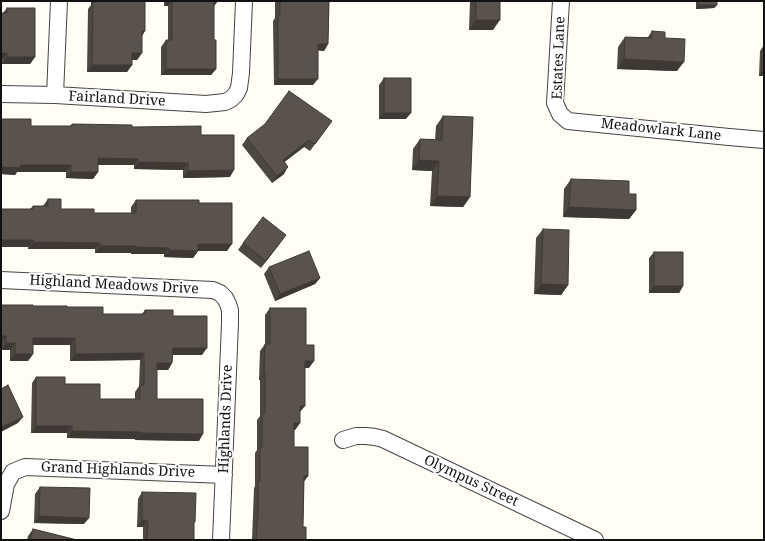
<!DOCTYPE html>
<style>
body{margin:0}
#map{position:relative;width:765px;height:541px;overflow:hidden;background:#fffdf5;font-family:"Noto Serif",serif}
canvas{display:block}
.frame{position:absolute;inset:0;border:2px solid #111;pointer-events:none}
</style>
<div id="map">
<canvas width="765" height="541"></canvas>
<div class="frame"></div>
</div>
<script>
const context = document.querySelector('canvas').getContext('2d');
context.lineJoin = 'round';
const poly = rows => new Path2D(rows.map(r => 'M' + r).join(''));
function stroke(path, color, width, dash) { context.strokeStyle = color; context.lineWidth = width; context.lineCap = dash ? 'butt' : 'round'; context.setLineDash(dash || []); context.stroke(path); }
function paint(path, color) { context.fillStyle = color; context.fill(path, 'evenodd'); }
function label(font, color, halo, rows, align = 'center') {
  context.font = font + ' "Noto Serif",serif'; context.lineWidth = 4; context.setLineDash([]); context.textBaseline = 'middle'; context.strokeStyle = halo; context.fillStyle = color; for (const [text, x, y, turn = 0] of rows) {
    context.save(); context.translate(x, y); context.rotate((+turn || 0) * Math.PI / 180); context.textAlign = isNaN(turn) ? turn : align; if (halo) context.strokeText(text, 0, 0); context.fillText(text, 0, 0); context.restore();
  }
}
const street = poly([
 [561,1,555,103,560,114,568,121,729,137,764,140],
 [1,94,55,95,206,104,225,102,231,99,236,94,239,88,241,73,244,1],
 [55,95,59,1],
 [1,280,213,290,220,293,225,298,228,304,230,310,230,323,221,540],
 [343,440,356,436,366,436,375,437,383,439,595,540],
 [1,511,6,484,13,472,25,467,224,475]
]);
stroke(street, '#444', 18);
stroke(street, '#fff', 16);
paint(poly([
 [91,1,145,1,142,36,142,53,137,60,132,60,132,65,127,72,87,72,88,9,91,5],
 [164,1,218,1,214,6,214,40,216,69,211,75,161,75,161,47,166,40,168,40,168,6,164,6],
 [275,1,329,1,328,44,324,51,318,50,313,85,274,85,273,21,275,18],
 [470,1,500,1,493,30,469,30],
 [696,1,717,1,717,5,714,8,696,9],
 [7,8,35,57,30,64,2,64,3,13],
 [652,31,665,38,677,71,617,69,618,47,625,37,648,37],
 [764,45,764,76,759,76,760,51],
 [384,78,406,119,379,119,379,85],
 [443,116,470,197,463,207,430,206,432,171,412,170,413,149,420,139,435,140,436,126],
 [1,119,31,126,70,126,72,124,132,127,201,135,230,177,183,178,183,170,134,169,134,165,98,165,98,172,93,179,66,178,66,172,17,172,15,175,1,174],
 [332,121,310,151,304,147,284,162,284,174,272,183,242,145,247,138],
 [571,179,629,194,636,210,629,219,563,217,564,189],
 [48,199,61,209,94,213,131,213,131,207,136,200,199,203,227,251,198,251,193,258,164,257,164,254,131,254,131,253,95,253,95,249,28,249,30,209,33,206,43,206],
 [543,229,568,285,561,295,534,294,536,238],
 [286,235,261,268,238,250,243,243],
 [654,252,683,286,679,293,649,293,649,258],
 [269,267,320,278,315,284,275,301,264,274],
 [1,305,67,307,103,314,142,314,145,310,173,316,202,355,173,355,172,363,168,370,157,370,157,399,199,441,135,440,135,439,67,438,67,433,31,433,32,383,36,377,65,384,100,399,135,399,135,392,139,386,140,360,70,361,70,345,33,345,33,354,28,361,10,361,10,350,1,350],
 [270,308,306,345,309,368,305,368,300,412,300,423,295,430,294,430,294,447,308,476,304,481,303,527,306,540,252,540,254,488,255,486,255,453,257,450,257,420,260,416,260,380,259,380,260,351,265,344,265,315],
 [40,487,84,524,34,523,35,494],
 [142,492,194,523,194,540,143,540,143,527,137,527,138,499],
 [33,529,77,540,27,540,28,536]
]), '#4d4742');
paint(poly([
 [168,1,171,1,168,6,164,6],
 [213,1,218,1,214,6],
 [698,5,717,5,714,8,696,9],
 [476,20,500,20,493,30,469,30],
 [142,31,145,31,141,38],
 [318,44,328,44,324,51,313,50],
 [1,53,7,53,2,60,1,60],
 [132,53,142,53,137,60,127,60],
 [7,57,35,57,30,64,2,64],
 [624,59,684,62,677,71,617,69],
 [92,65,132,65,127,72,87,72],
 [166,69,216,69,211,75,161,75],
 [764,69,764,76,759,76],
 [278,79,318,79,313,85,274,85],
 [384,113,411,113,406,119,379,119],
 [309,140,304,147,278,167,283,160],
 [98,158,138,159,134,165,93,165],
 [419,160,439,161,432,171,412,170],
 [138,162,188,163,183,170,134,169],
 [20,165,71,165,66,172,17,172,15,175,1,174,1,168,2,167],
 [288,167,284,174,272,183,277,176],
 [234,170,230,177,183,178,188,171],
 [71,172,98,172,93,179,66,178],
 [437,196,470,197,463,207,430,206],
 [569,207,636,210,629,219,563,217],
 [286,235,281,242,261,268,266,261],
 [1,240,33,240,28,247,1,247],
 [33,242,100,243,95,249,28,249],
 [198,244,232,244,227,251,198,251,193,258,164,257,169,250],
 [100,246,135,246,131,253,95,253],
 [135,247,169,248,164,254,131,254],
 [320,278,315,284,275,301,280,294],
 [541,284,568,285,561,295,534,294],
 [654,286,683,286,679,293,649,293],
 [1,336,6,336,1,343],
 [33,338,75,338,70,345,28,345],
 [6,343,15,343,10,350,1,350],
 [173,348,207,348,202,355,168,355],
 [144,353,140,360,70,361,75,354],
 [15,354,33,354,28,361,10,361],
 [305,361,314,361,309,368,300,368],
 [157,363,172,363,168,370,152,370],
 [264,373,265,373,260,380,259,380],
 [300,406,305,406,300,412,295,412],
 [23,417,18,423,1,432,1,427],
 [294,423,300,423,295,430,289,430],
 [36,426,72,426,67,433,31,433],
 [72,431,140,432,135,439,67,438],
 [140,433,203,434,199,441,135,440],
 [304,476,308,476,303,483],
 [39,516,89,518,84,524,34,523],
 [142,520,148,521,143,527,137,527]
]), '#3f3936');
const building = poly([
 [96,1,145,1,145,31,142,31,142,53,132,53,132,65,92,65,93,2,96,2,96,1],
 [172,1,214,1,214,40,216,40,216,69,166,69,166,40,172,40,172,1],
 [280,1,329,1,328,44,318,44,318,79,278,79,278,14,280,14,280,1],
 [476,1,500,1,500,20,476,20,476,1],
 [698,1,717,1,717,5,698,5,698,1],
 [7,8,35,8,35,57,7,57,7,53,1,53,1,13,7,13,7,8],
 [652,31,665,32,665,38,685,39,684,62,624,59,625,37,652,38,652,31],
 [384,78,411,78,411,113,384,113,384,78],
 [289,91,332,121,315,144,309,140,283,160,288,167,277,176,247,138,265,124,289,91],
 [443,116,473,117,470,197,437,196,439,161,419,160,420,139,442,140,443,116],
 [1,119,31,119,31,126,72,126,72,124,132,125,132,127,201,126,201,135,234,135,234,170,188,171,188,163,138,162,138,159,98,158,98,172,71,172,71,165,20,165,20,168,2,167,2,166,1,166,1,119],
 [571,179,629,181,629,194,636,194,636,210,569,207,571,179],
 [48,199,61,199,61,209,94,209,94,213,136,213,136,200,199,200,199,203,232,203,232,244,198,244,198,251,169,250,169,248,135,247,135,246,100,246,100,243,33,242,33,240,1,240,1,209,33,209,33,206,48,206,48,199],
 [263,217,286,235,266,261,243,243,263,217],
 [543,229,569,230,568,285,541,284,543,229],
 [309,251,320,278,280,294,269,267,309,251],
 [654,252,683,252,683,286,654,286,654,252],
 [1,305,33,305,33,306,67,306,67,307,103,307,103,314,145,314,145,310,173,310,173,316,207,316,207,348,173,348,172,363,157,363,157,399,203,399,203,434,140,433,140,432,72,431,72,426,36,426,36,377,65,377,65,384,100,384,100,399,140,399,140,385,144,385,144,353,75,354,75,338,33,338,33,354,15,354,15,343,6,343,6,336,1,336,1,305],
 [270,308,306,308,306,345,314,345,314,361,305,361,305,406,300,406,300,423,294,423,294,447,308,447,308,476,304,476,303,527,306,527,306,540,256,540,258,515,258,481,260,481,260,447,262,447,262,413,265,413,265,373,264,373,265,344,270,344,270,308],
 [8,385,23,417,1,427,1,389,8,385],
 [40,487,90,488,89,518,39,516,40,487],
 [142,492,196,493,195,522,194,522,194,540,147,540,148,521,142,520,142,492],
 [33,529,77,540,30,540,33,529]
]);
paint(building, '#5a524d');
stroke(building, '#3f3936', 1);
label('14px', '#111', '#fff', [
 ["Estates Lane",559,58,-88],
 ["Fairland Drive",117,99,3],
 ["Meadowlark Lane",661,130,6],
 ["Highland Meadows Drive",114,285,3],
 ["Highlands Drive",226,419,-88],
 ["Grand Highlands Drive",118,470,2],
 ["Olympus Street",471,481,25]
]);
</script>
